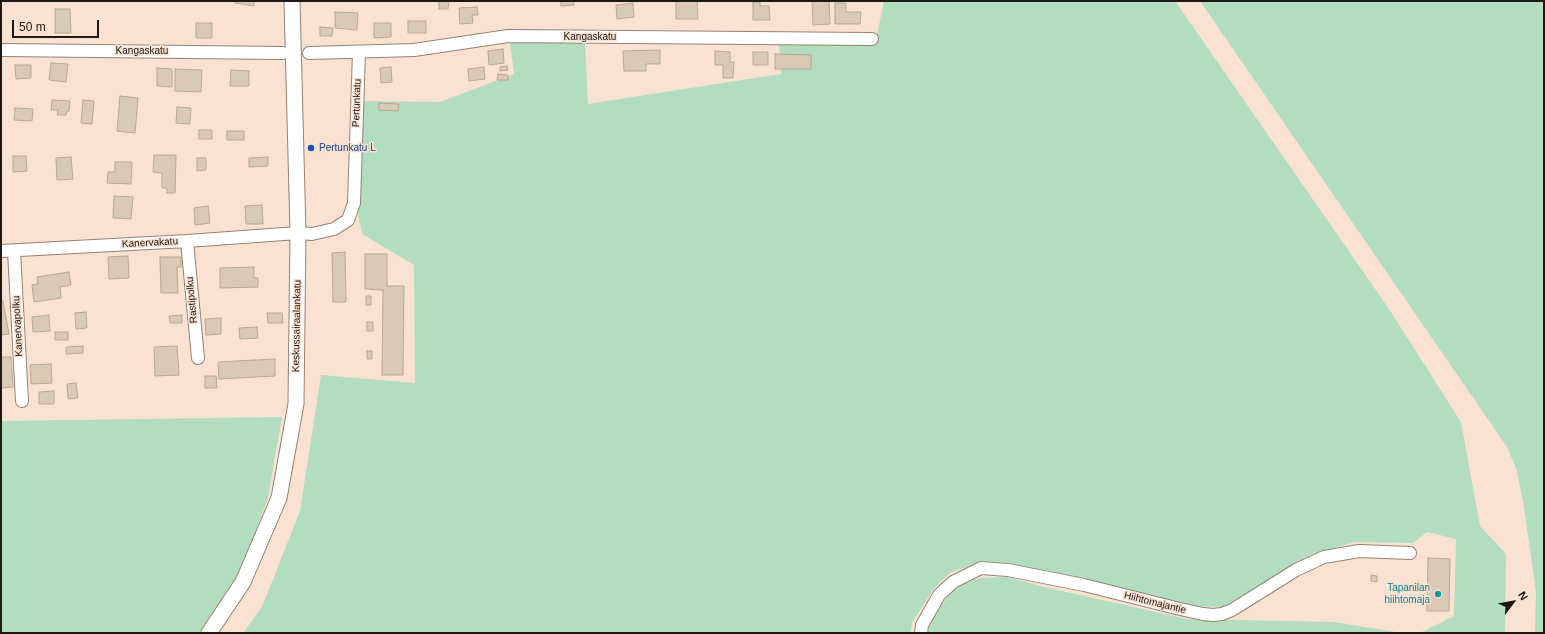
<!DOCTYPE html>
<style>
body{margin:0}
#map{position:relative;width:1545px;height:634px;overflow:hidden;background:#f9e2d1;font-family:Arial,sans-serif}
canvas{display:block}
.frame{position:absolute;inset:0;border:2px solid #1f1812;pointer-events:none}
.north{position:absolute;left:1493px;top:582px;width:40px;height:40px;-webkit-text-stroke:3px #f9e2d1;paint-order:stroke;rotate:58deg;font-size:11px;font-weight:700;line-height:16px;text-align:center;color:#1f1812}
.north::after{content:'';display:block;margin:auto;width:14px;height:18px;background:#1f1812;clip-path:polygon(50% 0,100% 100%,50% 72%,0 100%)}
.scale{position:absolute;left:12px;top:20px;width:87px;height:18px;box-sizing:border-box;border:2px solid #1f1812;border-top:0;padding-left:5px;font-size:12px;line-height:14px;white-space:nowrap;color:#1f1812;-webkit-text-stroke:3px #f9e2d1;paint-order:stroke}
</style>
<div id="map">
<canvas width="1545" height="634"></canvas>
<div class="frame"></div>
<div class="north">N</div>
<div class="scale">50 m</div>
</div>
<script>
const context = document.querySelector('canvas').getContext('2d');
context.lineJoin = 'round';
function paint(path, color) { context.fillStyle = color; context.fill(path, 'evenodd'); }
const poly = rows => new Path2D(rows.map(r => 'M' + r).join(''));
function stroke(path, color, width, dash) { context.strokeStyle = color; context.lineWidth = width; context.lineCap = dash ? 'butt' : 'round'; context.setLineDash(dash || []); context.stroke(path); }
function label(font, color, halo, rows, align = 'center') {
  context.font = font + ' Arial,sans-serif'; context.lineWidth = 3; context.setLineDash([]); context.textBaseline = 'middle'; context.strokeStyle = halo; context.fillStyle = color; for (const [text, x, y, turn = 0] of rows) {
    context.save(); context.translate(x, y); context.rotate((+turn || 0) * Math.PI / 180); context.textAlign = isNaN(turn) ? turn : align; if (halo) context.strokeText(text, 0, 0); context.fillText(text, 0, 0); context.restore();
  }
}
paint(poly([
 [884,1,1175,1,1389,309,1461,422,1480,526,1506,554,1505,633,1420,633,1454,616,1456,539,1427,532,1413,543,1354,542,1308,556,1223,607,1189,606,1008,563,982,561,950,573,934,588,912,623,911,633,243,633,262,607,300,511,321,375,415,383,414,265,362,234,357,208,362,101,440,102,514,74,510,42,585,42,588,104,781,74,779,43,876,40],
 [1200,1,1544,1,1544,633,1535,633,1536,592,1524,507,1517,471,1507,447],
 [282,417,268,498,239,576,200,633,1,633,1,421],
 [1008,577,1040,586,1187,619,1333,622,1402,633,927,633,938,609,957,586,980,578]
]), '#b2ddbe');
const building = poly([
 [236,1,254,1,254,6,235,3,236,1],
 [439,1,449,1,448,9,439,9,439,1],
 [561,1,574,1,574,5,561,6,561,1],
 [676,1,697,1,698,19,676,19,676,1],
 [812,1,829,1,830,24,813,25,812,1],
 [753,2,760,2,760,6,769,6,770,20,753,20,753,2],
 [633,3,634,17,617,19,616,5,633,3],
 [835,3,846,3,846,12,861,12,860,24,835,24,835,3],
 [477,7,478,15,472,15,473,23,460,24,459,8,477,7],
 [55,9,70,9,71,33,55,33,55,9],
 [335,12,358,13,357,30,335,28,335,12],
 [408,21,426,21,426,33,408,33,408,21],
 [196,23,212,23,212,38,196,38,196,23],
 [374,23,391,23,391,37,374,38,374,23],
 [320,27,333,28,332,36,320,36,320,27],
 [503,49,504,63,489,65,488,51,503,49],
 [660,50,660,64,646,64,646,71,624,71,623,51,660,50],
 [715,51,730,52,730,62,734,62,733,78,723,78,723,65,715,65,715,51],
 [753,52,768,52,768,65,753,65,753,52],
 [775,54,811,55,811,69,775,69,775,54],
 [51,63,68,64,66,82,49,80,51,63],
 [15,65,31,65,31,78,16,79,15,65],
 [507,66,508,70,500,71,500,67,507,66],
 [391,67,392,82,381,83,380,68,391,67],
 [484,67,485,79,469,81,468,69,484,67],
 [157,68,172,69,172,87,157,86,157,68],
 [175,69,202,70,201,92,175,91,175,69],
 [231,70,249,71,249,86,230,86,231,70],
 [498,74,508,75,508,80,497,80,498,74],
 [120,96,138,98,135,133,117,131,120,96],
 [52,100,70,101,69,111,67,111,66,115,57,115,58,110,51,110,52,100],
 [83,100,94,101,92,124,81,123,83,100],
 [379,103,399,104,398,111,379,110,379,103],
 [177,107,191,108,190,124,176,123,177,107],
 [15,108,33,109,32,121,14,120,15,108],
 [199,130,212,130,212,139,199,139,199,130],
 [227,131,244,131,244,140,227,140,227,131],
 [154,155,176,155,175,193,167,193,167,188,162,188,162,173,153,172,154,155],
 [13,156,26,156,27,171,13,172,13,156],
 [71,157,73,179,57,180,56,158,71,157],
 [268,157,268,166,249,167,249,158,268,157],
 [197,158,206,158,206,170,197,171,197,158],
 [115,162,132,162,131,184,107,183,108,172,115,172,115,162],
 [114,196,133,197,131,219,113,218,114,196],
 [262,205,263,224,246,224,245,206,262,205],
 [208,206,210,223,195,225,194,208,208,206],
 [345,252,346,302,333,302,332,253,345,252],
 [365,254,387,254,387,286,404,286,403,375,382,375,383,290,365,289,365,254],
 [128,256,129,278,109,279,108,257,128,256],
 [160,257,181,257,181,267,177,267,178,293,161,293,160,257],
 [254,267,254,278,258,278,258,287,220,288,220,268,254,267],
 [69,272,71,285,60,287,61,298,34,302,32,285,38,284,37,277,69,272],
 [366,296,371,296,371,305,366,305,366,296],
 [3,301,9,334,1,335,1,302,3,301],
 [86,312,87,328,76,329,75,313,86,312],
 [267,313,282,313,283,323,268,323,267,313],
 [49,315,50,331,33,332,32,317,49,315],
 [182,315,182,323,170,323,169,316,182,315],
 [221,318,221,334,206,335,205,319,221,318],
 [367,322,373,322,373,331,367,331,367,322],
 [257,327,258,338,240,339,239,328,257,327],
 [55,332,68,332,68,340,55,340,55,332],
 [83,346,83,353,66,354,66,347,83,346],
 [177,346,179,375,155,376,154,347,177,346],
 [367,351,372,351,372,359,367,359,367,351],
 [1,357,11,357,13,387,1,388,1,357],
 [275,359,275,376,219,379,218,362,275,359],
 [51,364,52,383,31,384,30,365,51,364],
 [205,376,216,376,217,388,205,388,205,376],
 [76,383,78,398,68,399,67,384,76,383],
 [54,391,54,404,39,404,39,392,54,391],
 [1428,558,1450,559,1449,611,1427,611,1428,558],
 [1371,575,1377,576,1377,582,1371,581,1371,575]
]);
paint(building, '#dacab5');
stroke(building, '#b7a793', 1);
const minor = poly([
 [1,50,283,53],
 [309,53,414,50,508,36,872,39],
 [187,241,198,358],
 [1,251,187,241,298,233,312,234,334,229,348,220,354,203,359,52],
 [14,251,22,401],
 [921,633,922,625,939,595,953,582,981,568,1008,570,1084,585,1180,609,1203,614,1213,615,1222,614,1232,610,1296,570,1324,557,1359,551,1410,553]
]);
const tertiary = poly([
 [209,633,243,582,279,498,296,404,298,233,292,1]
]);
stroke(minor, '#968272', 14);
stroke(tertiary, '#968272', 17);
stroke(minor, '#fff', 12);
stroke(tertiary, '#fff', 15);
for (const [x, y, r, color] of [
 [311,148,4,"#1a4fb4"],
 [1438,594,4,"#0f9aa8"]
]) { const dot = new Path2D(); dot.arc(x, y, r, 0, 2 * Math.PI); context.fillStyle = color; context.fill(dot); stroke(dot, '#f9e2d1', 1.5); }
label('10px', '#1f1812', '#f9e2d1', [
 ["Kangaskatu",590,37],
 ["Kangaskatu",142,51],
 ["Pertunkatu",357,103,-88],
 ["Kanervakatu",150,243,-3],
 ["Rastipolku",192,300,-95],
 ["Kanervapolku",18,326,-93],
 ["Keskussairaalankatu",297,326,-89],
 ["Hiihtomajantie",1155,603,14]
]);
label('10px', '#164399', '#f9e2d1', [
 ["Pertunkatu L",319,148]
], 'left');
label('10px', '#0d838f', '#f9e2d1', [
 ["Tapanilan",1430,588],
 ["hiihtomaja",1430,600]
], 'right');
</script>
